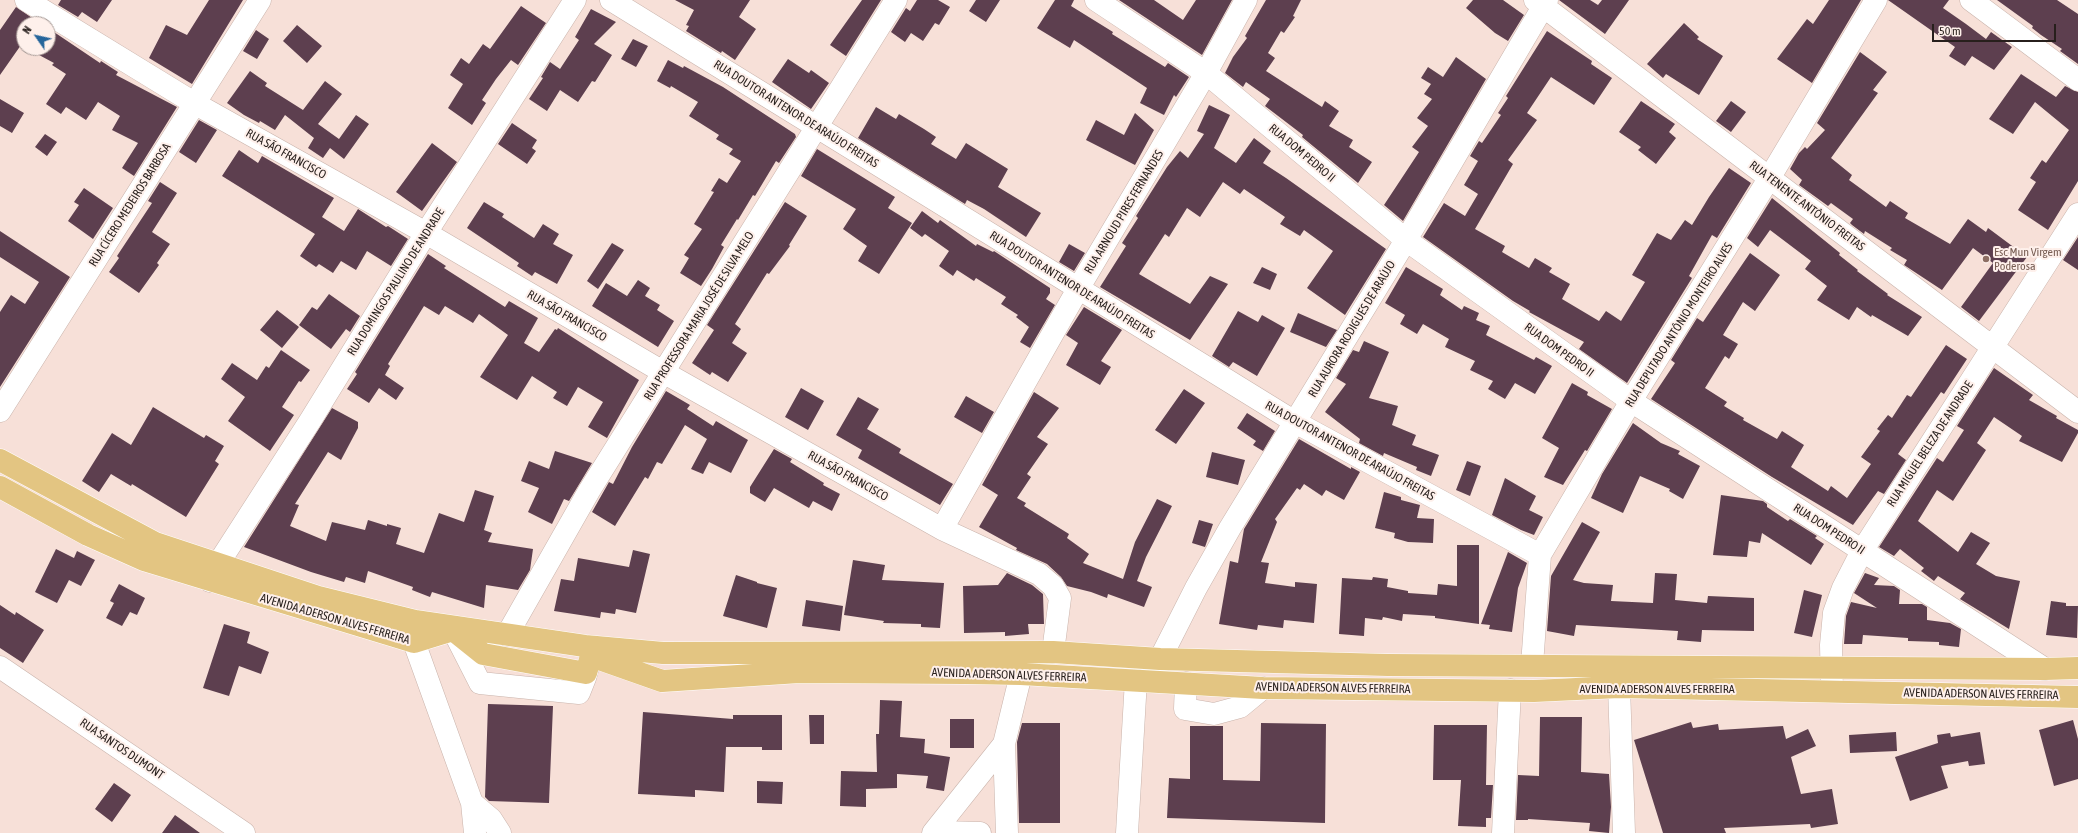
<!DOCTYPE html>
<meta charset="utf-8">
<style>
body{margin:0}
#map{position:relative;width:2078px;height:833px;overflow:hidden;background:#f7e0d8;font-family:"Asap Condensed",sans-serif}
canvas{display:block}
.north{position:absolute;left:16px;top:16px;width:40px;height:40px;box-sizing:border-box;background:#fef0eb;border:1px solid #a89c98;border-radius:50%;rotate:304deg;font-size:11px;font-weight:700;line-height:16px;text-align:center;color:#271f1c}
.north::after{content:'';display:block;margin:auto;width:14px;height:18px;background:#25659b;clip-path:polygon(50% 0,100% 100%,50% 72%,0 100%)}
.scale{position:absolute;left:1932px;top:24px;width:124px;height:18px;box-sizing:border-box;border:2px solid #271f1c;border-top:0;padding-left:5px;font-size:12px;line-height:14px;white-space:nowrap;color:#271f1c;-webkit-text-stroke:3px #fef0eb;paint-order:stroke}
</style>
<div id="map">
<canvas width="2078" height="833"></canvas>
<div class="north">N</div>
<div class="scale">50 m</div>
</div>
<script>
const context = document.querySelector('canvas').getContext('2d');
context.lineJoin = 'round';
function paint(path, color) { context.fillStyle = color; context.fill(path, 'evenodd'); }
const poly = rows => new Path2D(rows.map(r => 'M' + r).join(''));
function stroke(path, color, width, dash) { context.strokeStyle = color; context.lineWidth = width; context.lineCap = dash ? 'butt' : 'round'; context.setLineDash(dash || []); context.stroke(path); }
function label(font, color, halo, rows, align = 'center') {
  context.font = font + ' "Asap Condensed",sans-serif'; context.lineWidth = 4; context.setLineDash([]); context.textBaseline = 'middle'; context.strokeStyle = halo; context.fillStyle = color; for (const [text, x, y, turn = 0] of rows) {
    context.save(); context.translate(x, y); context.rotate((+turn || 0) * Math.PI / 180); context.textAlign = isNaN(turn) ? turn : align; if (halo) context.strokeText(text, 0, 0); context.fillText(text, 0, 0); context.restore();
  }
}
paint(poly([
 [61,0,112,0,97,22,82,12,78,17,58,5],
 [209,0,243,0,192,84,149,58,166,25,187,35],
 [675,0,750,0,739,17,756,29,735,60,722,51,721,53,686,31,689,26,686,25,694,10],
 [862,0,881,0,846,56,830,45],
 [917,0,938,0,950,7,939,25,935,23,923,41,911,33,905,42,891,32,906,8,910,11],
 [976,0,1000,0,986,22,969,11],
 [1055,0,1074,0,1071,6,1113,32,1112,34,1165,67,1168,63,1189,77,1176,97,1174,95,1164,115,1140,103,1147,88,1074,40,1070,48,1037,28],
 [1119,0,1154,0,1183,20,1196,0,1232,0,1202,55],
 [1266,0,1301,0,1293,16,1295,17,1284,33,1281,31,1268,53,1275,58,1266,71,1322,107,1325,101,1339,111,1329,126,1353,140,1349,147,1372,162,1358,183,1302,137,1303,135,1265,106,1270,99,1246,82,1243,87,1225,73,1233,57,1247,38,1245,36],
 [1473,0,1503,0,1524,15,1508,41,1495,33,1466,8],
 [1559,0,1590,0,1598,5,1602,0,1629,0,1605,34],
 [1829,0,1861,0,1812,83,1777,59,1807,19,1813,24],
 [1888,0,1949,0,1943,8,1966,24,1986,39,1991,32,2012,47,1994,70,1972,56,1965,66,1949,56,1955,47],
 [1997,0,2057,0,2078,14,2078,64,2060,51,2062,49,2041,35,2032,28,2033,26],
 [521,6,546,23,518,65,511,60,496,79,482,100,486,103,472,125,448,108,463,84,450,75,461,58,469,64,483,44,490,49],
 [16,7,41,24,24,24,24,47,21,45,0,75,0,30],
 [591,9,616,22,594,44,612,55,595,82,592,81,578,102,560,90,547,111,529,99,543,78,541,77,550,62,560,69,579,40,575,37],
 [1684,23,1699,37,1697,39,1723,56,1699,95,1666,74,1663,78,1647,64],
 [297,25,322,46,307,63,283,41],
 [48,28,100,63,101,61,118,72,116,75,177,107,134,176,122,168,138,143,112,130,120,116,98,102,86,120,66,107,61,114,46,104,66,74,52,65,54,63,26,48,48,48],
 [256,30,269,39,257,59,243,51],
 [1547,31,1592,61,1591,64,1612,78,1594,105,1551,77,1527,113,1537,120,1508,160,1513,164,1475,229,1505,246,1502,252,1529,268,1535,258,1552,268,1549,272,1570,284,1562,299,1599,321,1606,311,1621,321,1645,282,1632,275,1657,233,1671,240,1685,220,1692,225,1709,197,1729,168,1751,183,1717,238,1712,235,1689,276,1692,278,1627,383,1579,349,1584,342,1529,312,1530,311,1513,301,1423,237,1444,203,1465,216,1478,194,1464,185,1478,161,1470,156,1479,141,1482,143,1501,115,1498,113,1508,98,1506,96],
 [633,39,648,46,636,67,621,59],
 [1860,52,1887,72,1873,90,1878,93,1831,158,1852,175,1849,180,1886,207,1890,201,1908,213,1905,218,1950,244,1968,219,1986,232,1988,228,2027,257,1979,321,1961,307,1993,263,1973,248,1942,290,1904,265,1907,260,1890,250,1892,248,1865,231,1864,234,1852,225,1850,223,1853,219,1831,203,1828,206,1799,185,1802,180,1790,169,1799,153,1805,147,1807,149,1825,130,1817,123],
 [1456,57,1486,79,1403,221,1384,205,1419,152,1412,147,1428,126,1417,118,1432,99,1424,94,1431,84,1421,78,1428,67,1443,77],
 [788,59,809,73,811,70,829,83,811,109,772,82],
 [668,60,683,68,684,66,723,87,795,134,796,137,779,163,776,161,755,196,753,195,738,220,737,219,721,245,724,247,712,269,701,286,680,273,689,258,684,255,702,229,694,224,714,192,711,191,719,178,727,183,741,161,729,154,733,149,716,139,719,135,689,116,698,102,671,86,670,88,657,81],
 [250,71,267,83,265,86,303,110,325,81,342,94,318,124,339,139,356,115,369,124,344,159,330,148,323,158,308,148,314,138,285,115,275,130,260,121,259,123,244,115,227,103],
 [2021,74,2056,97,2065,86,2078,92,2078,181,2048,230,2018,210,2036,182,2030,178,2042,160,2046,163,2069,130,2035,102,2013,134,1989,119],
 [0,99,24,113,12,133,0,126],
 [1641,101,1675,124,1669,132,1676,138,1656,164,1638,150,1641,147,1619,132],
 [1731,101,1746,112,1731,132,1716,121],
 [1209,105,1230,115,1214,148,1236,163,1254,138,1271,151,1263,163,1286,178,1386,249,1345,315,1307,288,1333,251,1304,230,1300,236,1280,224,1285,217,1244,189,1240,194,1223,182,1200,217,1187,208,1169,237,1165,234,1139,274,1190,304,1210,276,1228,284,1190,340,1100,287,1126,246,1122,243,1138,218,1136,216,1167,167,1180,151,1188,158,1204,134,1197,131],
 [876,107,896,119,899,114,924,129,936,137,931,144,956,159,966,143,1008,169,998,187,1041,213,1026,237,984,209,967,200,965,204,858,138],
 [1135,113,1154,130,1135,165,1086,140,1096,120,1124,135],
 [199,120,217,130,196,163,179,152],
 [512,123,537,140,532,148,536,151,527,164,498,144],
 [45,134,57,142,47,156,35,147],
 [432,143,457,162,422,211,396,192],
 [817,149,895,197,888,208,912,223,879,274,858,261,867,246,843,229,856,209,801,176],
 [239,150,258,163,262,156,334,198,322,217,344,231,358,209,386,227,388,226,408,239,391,266,367,251,356,270,341,261,333,273,319,264,316,267,300,256,315,234,222,176],
 [160,182,177,193,152,232,170,244,157,263,159,265,139,293,109,272,119,258,117,256,152,203,148,201],
 [84,188,113,208,93,239,68,221,79,205,74,202],
 [1772,198,1840,253,1839,255,1858,270,1857,271,1888,294,1887,295,1922,317,1908,336,1872,315,1871,317,1857,307,1849,320,1817,300,1827,286,1805,269,1811,261,1770,230,1758,247,1747,238],
 [484,202,504,214,502,217,534,238,543,224,559,234,553,244,573,255,557,284,535,272,532,276,517,266,519,263,467,228],
 [785,202,807,216,789,245,790,246,769,274,767,273,735,324,741,329,732,343,747,353,728,382,712,372,710,375,692,363,714,330,707,325],
 [922,211,938,223,940,220,976,246,977,244,993,252,994,251,1050,288,1050,293,1046,299,1055,305,1030,348,1020,342,1029,327,1016,317,1018,315,1001,304,1006,297,976,278,974,281,957,270,953,276,939,266,949,251,925,234,922,237,910,228],
 [0,231,70,277,0,387,0,312,11,295,25,304,39,282,0,257],
 [2078,237,2078,270,2063,260],
 [612,243,624,250,598,289,587,281],
 [1069,244,1085,253,1074,271,1059,262],
 [1750,253,1780,275,1755,311,1743,302,1723,335,1738,344,1729,359,1725,356,1705,388,1727,402,1724,406,1744,418,1743,420,1777,439,1782,431,1804,445,1791,467,1828,491,1831,486,1847,498,1871,464,1861,457,1880,431,1877,429,1888,415,1892,418,1907,395,1911,397,1946,345,1967,359,1944,394,1941,392,1898,454,1906,460,1884,494,1878,491,1853,525,1772,477,1651,399,1675,363,1671,360,1697,318,1703,322],
 [428,254,446,266,444,268,505,307,509,301,538,318,524,343,539,352,555,329,557,330,558,328,639,380,607,438,588,427,603,402,578,387,567,406,553,398,557,392,532,376,517,400,480,377,508,335,479,314,473,323,445,306,439,315,424,306,388,364,390,366,385,375,404,388,396,400,379,388,369,403,347,389,357,374,355,372],
 [1262,267,1277,274,1270,290,1253,283],
 [1406,267,1443,289,1440,295,1462,310,1464,306,1479,313,1476,320,1490,326,1486,335,1534,360,1536,357,1552,366,1535,394,1515,383,1505,399,1488,389,1493,381,1470,370,1475,361,1445,347,1449,339,1423,324,1417,334,1400,324,1405,315,1385,303],
 [638,280,650,288,645,296,660,305,657,310,674,321,658,347,592,306,606,283,627,296],
 [329,294,360,316,350,332,346,329,331,349,299,325,312,307,317,310],
 [1084,307,1122,330,1101,361,1111,367,1100,385,1066,365,1078,343,1066,335],
 [277,310,299,327,282,348,260,330],
 [1238,311,1258,322,1262,315,1285,328,1257,376,1233,362,1229,367,1212,356],
 [1298,313,1337,330,1326,347,1290,332],
 [1364,341,1389,352,1369,398,1398,406,1392,425,1416,435,1412,445,1439,455,1431,476,1416,470,1417,467,1384,453,1383,456,1359,443,1360,439,1325,412,1346,384,1336,378,1353,350,1359,352],
 [281,350,310,370,301,382,299,381,282,407,294,415,270,451,228,421,245,397,221,379,232,363,257,380,266,366,269,368],
 [1994,368,2033,395,2029,400,2057,416,2056,418,2078,430,2078,433,2062,462,2019,441,2022,436,1994,417,1977,443,1986,450,1953,501,1937,490,1918,521,1958,552,1971,532,1990,543,1976,564,1996,576,2020,581,2009,629,1960,599,1965,593,1938,576,1934,581,1921,571,1924,568,1900,549,1894,556,1879,547,1937,458,1943,462,1964,430,1957,426],
 [1572,383,1588,392,1587,395,1612,409,1587,451,1585,450,1563,485,1544,477,1559,448,1542,438],
 [801,388,824,401,808,430,785,417],
 [1184,389,1205,403,1176,444,1155,430],
 [666,391,690,405,687,409,713,426,716,421,748,440,731,473,709,462,703,474,691,469,707,439,685,425,662,464,657,462,648,479,645,477,615,526,592,512,609,482,613,484,632,447],
 [1034,392,1059,408,1037,437,1048,444,1027,474,1031,477,1017,498,1026,503,1024,506,1069,534,1067,538,1089,554,1083,563,1123,579,1135,542,1157,499,1172,506,1146,557,1137,581,1152,587,1144,607,1108,594,1107,598,1091,592,1067,586,1061,577,1047,564,1016,550,1017,548,979,527,998,495,982,485],
 [966,396,994,412,982,433,954,417],
 [858,397,879,409,867,429,901,449,899,453,953,484,940,505,858,458,862,450,836,435],
 [153,407,204,438,206,435,224,446,215,461,219,464,186,517,132,484,131,486,111,474,99,492,82,481,112,433,131,445],
 [332,408,358,422,358,428,341,460,328,452,295,504,299,505,290,526,326,541,332,522,365,530,368,520,387,526,387,524,401,528,396,544,424,553,439,513,464,522,475,490,494,496,484,530,492,533,488,542,533,549,530,570,518,590,486,585,484,608,432,592,430,597,412,590,413,587,368,571,365,583,346,577,344,582,311,572,244,547],
 [1247,413,1275,431,1263,451,1253,445,1256,441,1237,428],
 [1633,423,1661,443,1680,451,1678,454,1700,466,1683,499,1669,491,1670,489,1640,476,1623,513,1591,498,1602,474],
 [1299,439,1351,469,1351,467,1360,472,1344,500,1326,490,1322,496,1304,484,1300,490,1297,488,1275,519,1277,522,1261,562,1269,563,1265,583,1295,587,1295,582,1317,584,1314,623,1284,620,1283,628,1258,625,1257,630,1219,624,1230,561,1238,563,1244,529],
 [774,449,792,459,790,462,824,483,823,485,840,494,832,511,813,501,809,508,774,488,765,502,750,493,750,487],
 [555,451,592,463,569,501,564,499,552,524,528,512,539,488,521,481,529,461,549,469],
 [1212,452,1245,460,1238,485,1206,477],
 [1467,461,1481,466,1470,496,1456,490],
 [1505,478,1536,496,1529,510,1543,517,1534,535,1521,530,1492,515],
 [1384,492,1401,497,1401,500,1420,505,1417,518,1434,519,1433,543,1408,542,1394,538,1395,533,1375,528],
 [1721,495,1763,501,1767,504,1767,507,1788,521,1790,519,1817,536,1815,538,1824,544,1811,565,1762,533,1760,543,1749,541,1747,557,1713,555],
 [1199,520,1213,524,1205,547,1192,543],
 [1582,522,1600,532,1573,580,1584,583,1613,585,1611,601,1653,603,1655,573,1677,574,1675,600,1707,603,1708,596,1754,598,1754,631,1702,630,1701,642,1677,640,1678,631,1576,625,1574,636,1547,631,1551,576],
 [1457,545,1479,545,1479,624,1435,618,1435,616,1403,614,1402,621,1383,617,1382,620,1365,618,1364,636,1339,634,1342,578,1372,580,1373,577,1388,579,1387,587,1408,591,1408,593,1437,595,1438,584,1457,586],
 [56,549,74,558,77,551,95,560,81,586,69,580,57,603,35,592],
 [633,550,650,554,636,613,616,609,615,614,601,612,600,618,554,611,561,579,574,581,578,558,629,567],
 [1508,552,1527,563,1518,588,1512,632,1489,629,1490,625,1481,624],
 [853,560,885,565,882,580,944,583,940,628,921,627,921,624,883,623,884,621,844,615],
 [1007,573,1032,585,1043,594,1044,624,1028,624,1029,634,1005,636,1005,632,964,633,963,586,998,585],
 [1865,573,1879,578,1874,585,1894,586,1900,590,1899,604,1922,604,1927,607,1927,620,1950,623,1961,629,1959,647,1939,645,1939,642,1908,641,1908,638,1863,635,1862,644,1844,644,1846,616,1851,602,1877,608,1854,593],
 [736,575,757,582,757,583,777,588,767,628,723,616],
 [119,584,145,598,137,615,130,612,122,626,106,618,114,603,110,601],
 [1804,590,1822,595,1812,637,1794,633],
 [806,600,843,606,840,631,802,626],
 [2051,601,2066,603,2066,606,2078,606,2077,638,2046,635],
 [0,605,15,615,16,612,44,630,23,663,0,648],
 [224,624,250,632,247,643,269,652,261,674,239,666,229,696,203,688],
 [880,700,902,701,900,737,925,739,924,753,950,757,944,791,926,788,928,776,897,774,897,788,866,789,866,807,840,806,841,771,877,772,876,734,879,734],
 [488,704,553,706,549,803,489,801,485,797],
 [643,712,733,719,733,715,782,715,782,750,762,750,762,747,726,747,724,792,695,790,695,797,638,794],
 [809,715,824,715,824,744,810,744],
 [1540,717,1582,717,1581,772,1609,774,1611,807,1609,833,1589,831,1590,823,1528,819,1528,820,1516,820,1518,775,1539,776],
 [950,719,974,719,974,748,950,748],
 [2073,720,2078,739,2078,779,2054,786,2039,730],
 [1691,722,1693,728,1718,724,1719,730,1783,726,1786,739,1808,729,1816,746,1791,757,1801,794,1832,789,1838,824,1811,828,1810,824,1724,828,1726,833,1663,833,1634,740],
 [1022,723,1060,723,1060,823,1019,823,1017,742],
 [1261,723,1326,724,1325,823,1167,818,1169,778,1190,779,1190,726,1223,726,1223,780,1260,781],
 [1434,725,1487,725,1486,785,1493,785,1491,818,1486,818,1486,827,1458,826,1461,780,1433,780],
 [1896,732,1897,751,1850,753,1849,735],
 [1980,732,1985,764,1969,766,1968,761,1941,766,1948,788,1910,801,1895,757,1938,743,1937,735,1950,733,1951,737],
 [757,781,783,782,782,804,757,803],
 [114,783,131,795,112,822,95,809],
 [175,815,200,833,162,833]
]), '#5d3f4f');
const minor = poly([
 [26,0,194,103,426,233,663,372,942,529,1039,574,1053,586,1060,598,1053,652],
 [611,0,1295,422,1540,555],
 [1096,0,1206,73,1406,240,1631,401,2045,669],
 [1535,0,2078,412],
 [1971,0,2078,80],
 [0,411,260,0],
 [942,529,1078,289,1206,73,1246,0],
 [210,581,218,564,310,421,426,233,575,0],
 [415,623,414,642,472,803,475,833],
 [453,630,480,683,579,693,585,678,591,656],
 [507,635,589,491,896,0],
 [1160,659,1196,588,1230,528,1406,240,1547,0],
 [1532,665,1540,555,1631,401,1770,177,1876,0],
 [0,667,244,833],
 [1186,683,1185,709,1214,714,1240,707,1263,688],
 [1619,687,1624,833],
 [1832,691,1831,645,1834,613,1843,588,1862,551,2078,214],
 [472,803,491,819,500,833],
 [934,832,980,833],
 [933,833,1004,744],
 [1007,833,1004,744,1021,674],
 [1127,833,1136,680],
 [1503,833,1510,690]
]);
const major = poly([
 [0,460,155,543,318,597,415,621,585,646,663,653,1053,652,1160,659,1388,665,2045,669,2078,668],
 [0,487,88,535,144,560,414,642,453,630,483,654,586,673,591,656,662,681,799,672,965,673,1021,674,1263,688,1534,691,1619,687,2078,697]
]);
stroke(minor, '#c9b3ab', 23);
stroke(major, '#fff', 23);
stroke(minor, '#fff', 22);
stroke(major, '#e3c582', 22);
for (const [x, y, r, color] of [
 [1986,259,4,"#8d6e63"]
]) { const dot = new Path2D(); dot.arc(x, y, r, 0, 2 * Math.PI); context.fillStyle = color; context.fill(dot); stroke(dot, '#fef0eb', 1.5); }
label('12px', '#271f1c', '#fef0eb', [
 ["RUA DOUTOR ANTENOR DE ARAÚJO FREITAS",796,114,32],
 ["RUA DOM PEDRO II",1302,153,40],
 ["RUA SÃO FRANCISCO",286,154,29],
 ["RUA CÍCERO MEDEIROS BARBOSA",130,205,-58],
 ["RUA TENENTE ANTÔNIO FREITAS",1807,206,37],
 ["RUA ARNOUD PIRES FERNANDES",1124,212,-59],
 ["RUA DOMINGOS PAULINO DE ANDRADE",396,282,-58],
 ["RUA DOUTOR ANTENOR DE ARAÚJO FREITAS",1072,285,32],
 ["RUA SÃO FRANCISCO",567,316,30],
 ["RUA PROFESSORA MARIA JOSÉ DE SILVA MELO",699,316,-58],
 ["RUA DEPUTADO ANTÔNIO MONTEIRO ALVES",1679,325,-58],
 ["RUA AURORA RODIGUES DE ARAÚJO",1352,329,-59],
 ["RUA DOM PEDRO II",1559,350,36],
 ["RUA MIGUEL BELEZA DE ANDRADE",1930,444,-57],
 ["RUA DOUTOR ANTENOR DE ARAÚJO FREITAS",1350,451,29],
 ["RUA SÃO FRANCISCO",848,476,29],
 ["RUA DOM PEDRO II",1829,529,33],
 ["AVENIDA ADERSON ALVES FERREIRA",335,619,16],
 ["AVENIDA ADERSON ALVES FERREIRA",1009,675,2],
 ["AVENIDA ADERSON ALVES FERREIRA",1333,688,1],
 ["AVENIDA ADERSON ALVES FERREIRA",1657,689],
 ["AVENIDA ADERSON ALVES FERREIRA",1981,694,1],
 ["RUA SANTOS DUMONT",122,749,34]
]);
label('12px', '#785e54', '#fef0eb', [
 ["Esc Mun Virgem",1994,252],
 ["Poderosa",1994,266]
], 'left');
</script>
